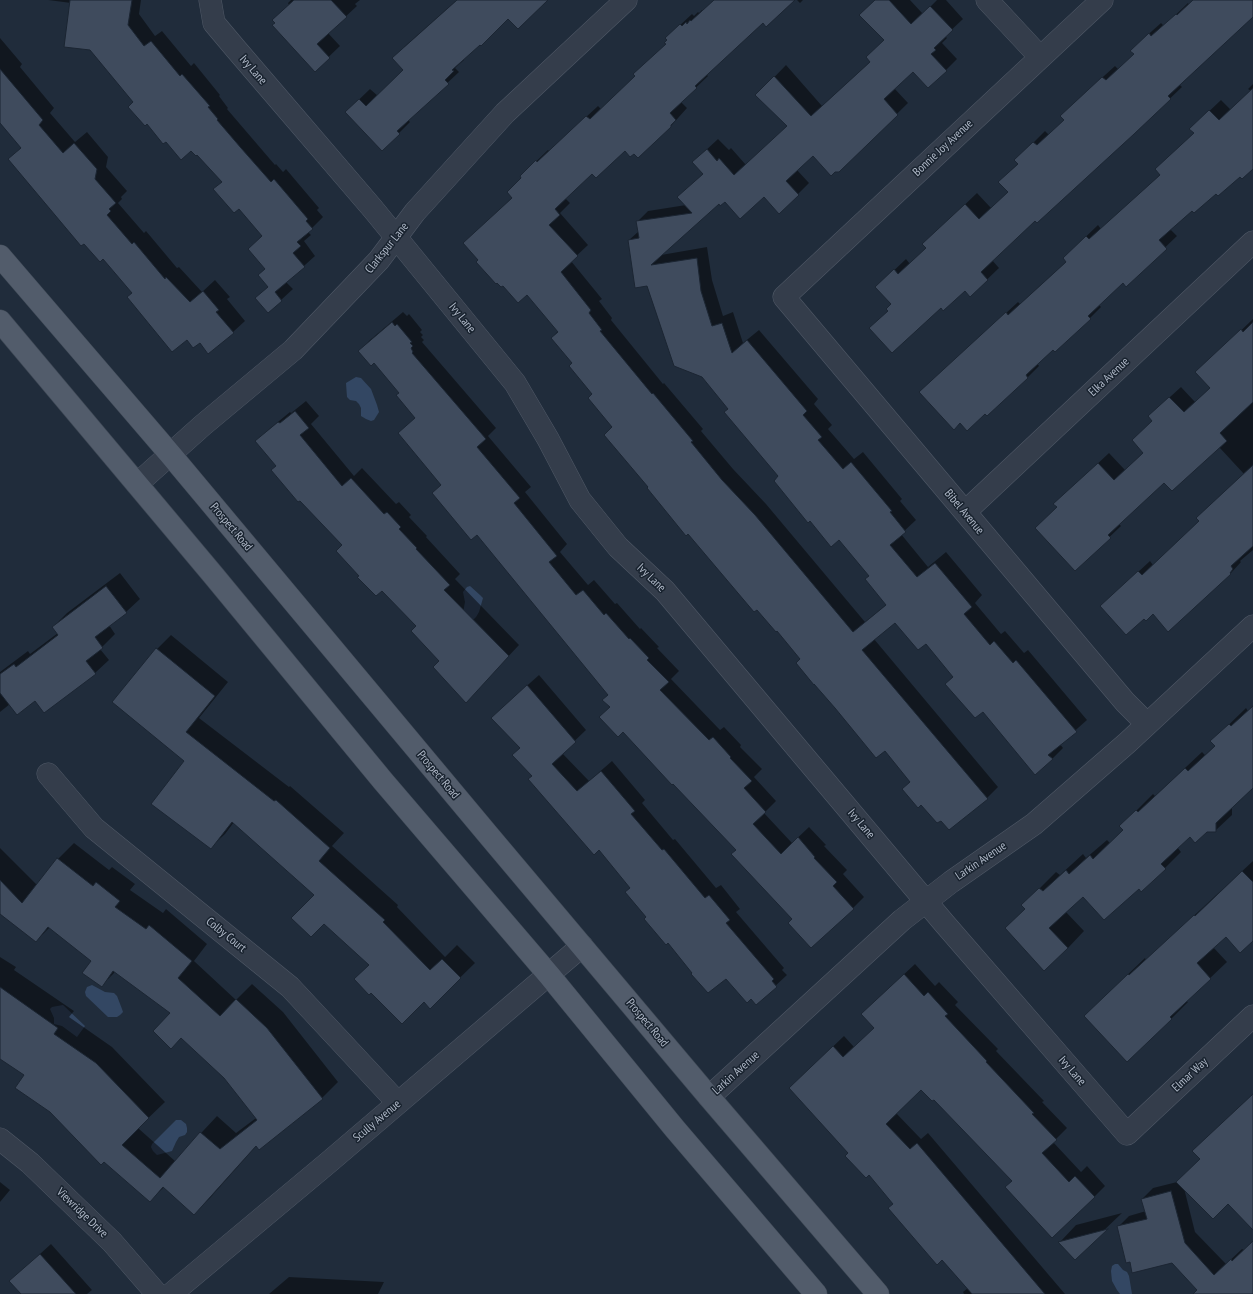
<!DOCTYPE html>
<style>
body{margin:0}
canvas{display:block;background:#202c3b}
</style>
<canvas width="1253" height="1294"></canvas>
<script>
const context = document.querySelector('canvas').getContext('2d');
context.lineJoin = 'round';
function paint(path, color) { context.fillStyle = color; context.fill(path, 'evenodd'); }
const poly = rows => new Path2D(rows.map(r => 'M' + r).join(''));
function stroke(path, color, width, dash) { context.strokeStyle = color; context.lineWidth = width; context.lineCap = dash ? 'butt' : 'round'; context.setLineDash(dash || []); context.stroke(path); }
function label(font, color, halo, rows, align = 'center') {
  context.font = font + ' "PT Sans Narrow",sans-serif'; context.lineWidth = 3; context.setLineDash([]); context.textBaseline = 'middle'; context.strokeStyle = halo; context.fillStyle = color; for (const [text, x, y, turn = 0] of rows) {
    context.save(); context.translate(x, y); context.rotate((+turn || 0) * Math.PI / 180); context.textAlign = isNaN(turn) ? turn : align; if (halo) context.strokeText(text, 0, 0); context.fillText(text, 0, 0); context.restore();
  }
}
paint(poly([
 [356,377,361,378,371,389,377,405,379,412,374,420,371,421,366,419,361,416,361,408,359,404,356,401,350,400,347,397,346,383],
 [470,586,480,595,483,598,479,612,476,617,474,619,469,620,463,613,465,602,463,592,467,587],
 [92,985,105,992,114,993,117,996,122,1009,123,1012,120,1015,117,1017,108,1017,86,996,85,992,87,987],
 [63,1005,85,1026,77,1037,62,1026,54,1024,54,1018,50,1009,52,1007],
 [176,1120,181,1120,186,1124,187,1128,187,1132,185,1135,179,1137,176,1142,172,1151,157,1155,153,1151,151,1147,152,1144],
 [1115,1264,1118,1264,1123,1270,1127,1272,1129,1276,1132,1294,1120,1294,1117,1290,1112,1281,1111,1271,1112,1266]
]), '#334763');
paint(poly([
 [48,0,141,0,139,14,155,36,162,31,191,66,194,63,220,95,219,96,228,108,227,109,275,165,276,164,283,172,286,169,319,208,317,210,323,217,308,232,311,235,304,241,315,256,286,282,293,289,268,312,256,298,269,286,266,269,249,249,263,235,222,182,198,154,191,150,134,102,71,3],
 [291,0,360,0,355,4,357,6,328,33,340,46,315,70,289,5,288,3],
 [457,0,547,0,509,18,480,43,463,59,464,60,455,68,459,72,408,120,410,122,399,133,346,112,370,89,378,96,404,70,404,47],
 [715,0,794,0,763,22,706,74,708,76,681,102,687,108,670,127,634,153,625,150,592,173,565,198,570,203,560,213,588,245,571,261,602,299,599,301,612,318,611,320,663,384,664,383,703,429,701,431,733,469,766,504,865,622,887,604,870,576,839,538,779,476,729,409,648,285,629,240,639,231,637,222,648,211,686,205,678,197,704,173,705,151,718,139,729,150,731,148,746,165,788,126,757,95,786,65,822,106,871,61,885,40,876,0,910,0,923,14,937,0,946,0,963,19,945,36,947,38,942,43,957,59,946,70,913,70,894,88,908,103,844,166,813,154,797,170,809,183,798,194,764,196,725,200,719,202,661,255,707,247,712,280,723,316,733,312,743,343,759,330,818,399,814,404,832,425,828,429,854,459,863,452,902,499,900,501,916,520,901,534,928,567,946,552,982,595,975,603,1001,634,1005,631,1024,653,1028,650,1087,720,1060,744,1063,748,1052,759,946,684,954,676,926,642,895,622,874,639,998,787,987,798,941,819,903,789,911,781,885,750,801,659,777,629,649,487,593,394,573,363,552,338,558,331,527,293,479,260,464,243,513,197,523,178,521,176,548,150,549,151,598,106,601,109,636,76,667,44,678,27,692,14,694,16,698,12,699,13,702,10,703,11],
 [797,0,803,0,800,3],
 [1194,0,1253,0,1253,15,1179,84,1182,87,1134,133,1035,220,992,260,999,268,971,295,965,289,941,307,889,310,892,304,888,276,906,259,910,264,927,248,935,233,977,193,991,208,1009,192,1011,170,1018,164,1027,149,1045,131,1049,135,1065,120,1073,104,1115,66,1118,69,1135,54,1143,39,1161,23,1164,26,1188,3,1189,5],
 [0,38,22,64,20,67,54,108,50,113,75,142,87,132,108,157,106,167,127,191,121,197,122,199,118,203,144,233,146,231,177,268,179,267,202,292,215,280,230,297,227,299,245,321,233,332,208,352,200,341,187,339,133,293,103,258,9,159,22,147,0,122],
 [1253,84,1253,167,1192,209,1170,229,1177,236,1126,285,1123,282,1099,305,1101,307,1090,318,1053,348,1037,363,1039,366,1028,377,987,414,932,381,1018,302,1020,304,1067,261,1075,247,1098,225,1101,229,1161,174,1156,169,1194,133,1202,118,1221,100,1231,110,1251,91,1248,89],
 [403,312,407,316,409,314,422,330,420,332,423,335,421,337,424,340,422,342,496,428,488,436,531,487,525,492,567,544,560,552,588,585,594,580,615,604,617,603,640,629,641,628,659,647,657,648,679,671,671,679,720,730,724,727,741,745,740,747,762,769,754,777,776,801,764,813,792,843,809,827,826,845,824,846,847,870,843,874,864,897,853,908,793,919,477,534,433,493,442,484,416,417,400,393,374,362,359,351,370,340],
 [1253,319,1253,550,1240,561,1241,562,1231,573,1168,630,1153,613,1112,596,1150,561,1153,565,1200,521,1197,518,1244,474,1219,447,1164,481,1119,524,1121,526,1076,569,1058,507,1066,493,1109,453,1125,470,1144,452,1153,421,1160,406,1181,387,1195,402,1211,387,1208,362],
 [306,401,319,416,311,424,354,476,362,468,396,504,399,502,411,515,409,517,427,536,426,537,460,574,455,579,519,645,477,690,440,660,417,626,382,589,360,576,343,545,257,441,268,430,290,412,291,413],
 [120,573,140,599,126,612,109,625,115,634,100,649,109,660,95,673,44,712,35,700,10,704,0,712,0,672,28,651,30,654,58,633,53,627,67,613],
 [171,635,228,682,199,718,289,787,290,786,344,833,332,846,398,905,397,907,445,957,457,945,475,963,430,1007,424,1001,370,965,316,895,234,822,225,834,210,848,185,761,157,649],
 [539,675,586,730,562,753,589,781,612,761,645,800,642,803,673,840,675,839,716,888,721,885,740,909,736,912,784,968,782,970,787,975,756,1004,751,998,726,977,694,973,647,917,631,888,600,849,533,776,503,707],
 [1253,706,1253,787,1232,807,1232,815,1215,831,1207,831,1190,835,1177,847,1181,852,1165,868,1083,896,1066,912,1084,931,1068,948,1026,909,1039,889,1056,872,1060,875,1083,854,1086,858,1107,840,1110,843,1124,830,1121,826,1153,794,1155,796,1202,752,1205,755,1216,745,1212,741,1246,708,1248,711],
 [74,843,109,870,112,867,135,884,130,890,163,913,166,909,207,944,194,961,236,1000,252,984,283,1012,338,1082,322,1098,257,1145,210,1198,194,1214,164,1187,150,1201,25,1075,0,1058,0,957,16,967,14,970,74,1011,69,1017,112,1047,165,1102,138,1128,175,1161,217,1116,236,1133,256,1118,225,1077,181,1037,171,1013,115,972,102,985,93,960,50,927,36,941,0,913,0,848,37,885,58,859],
 [1253,861,1253,939,1226,936,1213,947,1227,962,1186,1001,1188,1002,1171,1019,1102,999,1145,958,1146,960],
 [915,964,935,986,939,982,958,1002,955,1005,998,1049,996,1051,1044,1101,1042,1102,1067,1128,1053,1142,1081,1172,1087,1166,1105,1186,1094,1197,1013,1181,934,1098,921,1089,896,1113,921,1139,928,1133,1065,1294,964,1294,963,1292,968,1288,850,1153,801,1077,844,1036,854,1047,875,1028,873,1003],
 [1253,1094,1253,1179,1184,1188,1195,1232,1226,1264,1242,1249,1244,1250,1253,1242,1253,1294,1198,1294,1200,1292,1172,1261,1130,1261,1118,1227,1129,1216,1146,1211,1142,1199,1153,1188,1177,1182,1201,1159,1205,1140],
 [0,1182,10,1190,0,1202],
 [1122,1213,1075,1258,1060,1242,1076,1225],
 [51,1244,92,1290,87,1294,22,1294,10,1281],
 [289,1277,384,1282,378,1294,269,1294]
]), '#0007');
const building = poly([
 [70,0,132,0,128,25,144,46,151,41,180,76,182,74,210,106,208,107,218,119,217,120,241,148,271,182,274,179,308,219,306,221,313,229,297,242,301,246,293,253,305,267,275,292,282,301,268,313,255,298,268,287,258,275,265,269,248,249,262,236,239,209,234,213,213,189,222,182,197,155,196,156,191,151,181,160,166,142,163,144,147,124,145,126,128,107,133,102,90,50,64,47,70,0],
 [294,0,331,0,347,17,317,44,330,58,315,72,272,25,275,23,272,20,294,0],
 [457,0,548,0,518,29,508,19,481,46,480,45,452,70,454,71,445,80,449,84,397,131,400,134,382,151,345,112,359,99,366,106,403,70,392,58,457,0],
 [714,0,795,0,766,27,763,23,695,86,697,88,670,113,676,120,671,125,671,127,638,158,634,154,630,157,625,151,596,178,592,174,555,209,560,215,549,225,578,256,561,272,591,310,589,313,602,330,600,331,652,394,653,393,693,441,691,442,722,480,755,515,853,632,886,605,865,579,869,576,839,540,831,547,810,521,808,523,774,481,778,476,724,412,728,409,702,377,674,366,647,286,635,288,628,240,639,238,636,221,692,213,677,197,703,174,692,162,707,149,717,161,719,158,734,175,787,126,755,95,774,76,811,116,870,62,866,57,884,40,859,15,875,0,889,0,911,24,930,6,953,30,934,48,936,50,931,54,947,71,928,88,913,72,884,99,898,115,839,172,835,172,831,176,813,156,786,181,799,195,779,214,764,197,740,219,725,202,720,206,719,204,651,265,697,258,701,291,712,326,722,323,732,353,747,340,807,411,803,415,822,437,818,440,843,469,851,462,892,511,890,512,906,532,890,545,917,577,935,563,972,607,964,614,990,645,994,641,1013,663,1016,660,1077,732,1048,755,1053,759,1035,775,983,712,975,718,945,684,953,677,926,644,918,650,895,623,862,650,988,799,949,830,941,821,937,823,921,805,918,808,902,789,910,782,885,751,876,758,835,708,814,684,814,685,796,663,800,659,777,631,776,632,757,610,754,612,688,534,686,536,647,488,648,487,604,435,612,427,588,398,592,394,569,366,572,363,551,338,558,332,527,295,518,303,503,286,501,287,497,283,496,284,476,262,478,260,463,243,512,198,507,192,521,178,520,176,536,160,537,162,586,116,590,119,635,76,633,74,666,44,664,43,667,40,665,38,680,24,682,26,686,22,687,24,690,20,691,21,714,0],
 [1193,0,1253,0,1253,17,1168,96,1171,99,1134,134,1037,223,1035,221,981,272,988,280,970,297,965,291,943,311,941,308,892,353,869,328,888,311,886,309,891,304,875,287,894,269,898,274,926,248,922,244,965,204,979,219,1008,192,998,182,1018,164,1014,160,1033,142,1037,145,1064,120,1060,116,1102,77,1106,80,1134,54,1130,51,1149,33,1151,36,1176,14,1177,15,1193,0],
 [0,69,43,120,39,125,63,153,74,143,97,169,95,179,116,203,109,209,111,211,107,215,132,244,134,242,165,279,166,277,190,302,203,291,219,310,216,312,234,333,208,354,200,343,193,348,187,340,172,352,127,297,132,293,103,259,100,262,84,244,81,246,8,159,21,148,0,123,0,69],
 [1253,88,1253,169,1242,179,1240,177,1218,196,1216,194,1194,213,1192,211,1159,240,1167,249,1126,287,1123,283,1088,316,1091,319,1055,352,1053,350,1026,375,1028,378,987,416,985,414,967,431,960,423,954,430,919,392,1006,312,1008,315,1066,262,1063,258,1086,236,1089,239,1160,175,1155,169,1194,133,1189,129,1209,110,1219,120,1253,88],
 [392,322,395,326,397,324,412,342,410,343,413,346,411,348,413,352,412,353,486,439,477,447,520,498,514,503,557,556,549,562,576,595,583,590,604,615,606,613,629,639,630,638,649,658,647,660,669,682,660,690,709,740,713,737,731,757,730,758,752,781,744,788,766,812,753,824,781,854,798,837,815,857,814,858,837,882,833,886,854,909,811,948,788,923,792,919,731,854,736,850,673,784,672,785,623,732,618,737,599,717,610,707,602,700,608,695,477,535,471,540,432,493,441,485,398,433,415,418,396,395,399,393,374,363,371,366,358,351,392,322],
 [1253,322,1253,402,1220,433,1227,441,1172,491,1164,483,1108,535,1111,538,1075,571,1035,528,1057,507,1053,504,1098,463,1114,480,1143,453,1132,440,1152,421,1148,416,1169,397,1184,412,1210,388,1195,372,1241,329,1243,332,1253,322],
 [295,411,309,428,300,435,342,486,351,478,384,514,387,512,401,527,399,529,417,548,416,549,450,585,444,590,509,656,466,703,433,667,439,661,411,631,416,626,382,591,376,596,357,577,359,576,336,551,342,545,300,501,298,502,271,470,276,466,255,441,278,422,280,423,295,411],
 [1253,465,1253,546,1231,566,1233,569,1230,573,1231,574,1168,632,1153,614,1146,621,1144,619,1126,635,1100,606,1138,571,1142,575,1199,521,1196,518,1253,465],
 [106,586,127,613,95,637,103,648,86,661,96,674,44,713,35,701,17,715,0,693,0,674,14,664,16,667,58,635,52,627,106,586],
 [156,648,215,696,186,732,274,801,276,800,330,848,319,861,385,920,383,922,430,970,442,959,461,978,430,1009,424,1002,402,1024,371,993,369,995,354,979,369,965,324,924,311,937,291,918,314,895,232,822,211,849,151,804,184,761,112,702,156,648],
 [527,685,576,742,552,764,577,791,601,771,635,811,631,814,662,850,664,849,705,898,709,895,730,920,726,923,774,979,772,981,777,987,756,1005,751,999,747,1003,726,979,708,993,691,974,692,973,668,943,666,945,644,919,646,917,625,892,630,888,599,850,594,855,528,779,532,776,512,755,520,748,491,718,527,685],
 [1253,706,1253,788,1216,823,1216,832,1207,832,1195,843,1190,837,1161,864,1166,869,1141,892,1139,889,1104,920,1083,897,1049,928,1068,948,1044,971,1005,928,1025,909,1021,905,1039,888,1043,891,1066,870,1069,874,1090,855,1093,859,1123,830,1119,826,1136,810,1138,812,1185,768,1188,771,1215,746,1210,741,1229,724,1231,726,1253,706],
 [57,858,93,886,96,882,120,901,115,907,146,929,149,925,192,961,178,978,220,1016,236,999,267,1028,323,1099,259,1150,256,1146,194,1215,163,1187,150,1202,104,1162,101,1165,50,1112,15,1088,24,1075,0,1059,0,987,58,1028,54,1034,96,1063,149,1118,122,1145,160,1178,200,1132,220,1149,257,1120,224,1078,181,1038,171,1049,153,1031,170,1013,113,971,102,987,82,973,91,961,48,927,36,942,0,914,0,880,22,903,57,858],
 [1242,871,1253,882,1253,941,1240,953,1226,937,1197,963,1211,979,1170,1017,1172,1019,1127,1062,1084,1016,1128,974,1129,975,1194,915,1195,916,1242,871],
 [904,974,924,996,928,992,948,1014,945,1016,987,1061,986,1062,1034,1113,1032,1114,1057,1140,1042,1153,1069,1182,1075,1176,1095,1197,1052,1238,1005,1187,1012,1181,934,1100,932,1101,921,1090,886,1124,910,1149,917,1143,1045,1294,972,1294,942,1260,937,1265,888,1208,893,1204,869,1175,866,1178,845,1156,848,1153,789,1088,833,1046,843,1057,874,1028,861,1014,904,974],
 [1253,1094,1253,1230,1228,1204,1213,1219,1176,1182,1200,1159,1192,1151,1253,1094],
 [1171,1191,1185,1243,1214,1275,1231,1259,1232,1261,1253,1241,1253,1294,1193,1294,1197,1290,1172,1263,1132,1273,1130,1262,1126,1263,1117,1226,1147,1219,1141,1199,1171,1191],
 [1108,1229,1075,1260,1058,1242,1108,1229],
 [40,1254,76,1294,21,1294,9,1281,40,1254]
]);
paint(building, '#3f4b5d');
stroke(building, '#1b2532', 1);
const minor = poly([
 [210,0,214,23,235,48,373,209,515,383,548,439,580,500,618,547,665,591,944,923,1127,1134,1253,1016],
 [987,0,1040,57],
 [1102,0,784,297,1125,702,1147,724],
 [137,484,203,425,293,350,379,260,415,212,505,113,626,0],
 [965,512,1253,242],
 [48,774,94,828,290,987,398,1103],
 [709,1097,902,920,951,882,1034,824,1127,743,1253,626],
 [0,1139,30,1163,112,1242,157,1294],
 [171,1294,329,1162,582,946]
]);
const primary = poly([
 [0,256,170,454,490,837,709,1097,878,1294],
 [0,321,214,576,383,781,549,975,675,1129,816,1294]
]);
stroke(minor, '#4f5866', 23);
stroke(primary, '#3d4754', 23);
stroke(minor, '#343d4b', 22);
stroke(primary, '#525c6b', 22);
label('12px', '#afb8c7', '#19232f', [
 ["Ivy Lane",253,70,49],
 ["Bonnie Joy Avenue",943,148,-43],
 ["Clarkspur Lane",387,248,-51],
 ["Ivy Lane",462,318,51],
 ["Elka Avenue",1109,377,-43],
 ["Bibel Avenue",964,512,50],
 ["Prospect Road",231,527,50],
 ["Ivy Lane",651,578,44],
 ["Prospect Road",438,775,50],
 ["Ivy Lane",861,824,50],
 ["Larkin Avenue",981,861,-34],
 ["Colby Court",226,935,39],
 ["Prospect Road",647,1023,50],
 ["Ivy Lane",1072,1071,49],
 ["Larkin Avenue",736,1073,-42],
 ["Elmar Way",1190,1075,-43],
 ["Scully Avenue",377,1121,-40],
 ["Viewridge Drive",82,1213,44]
]);
</script>
